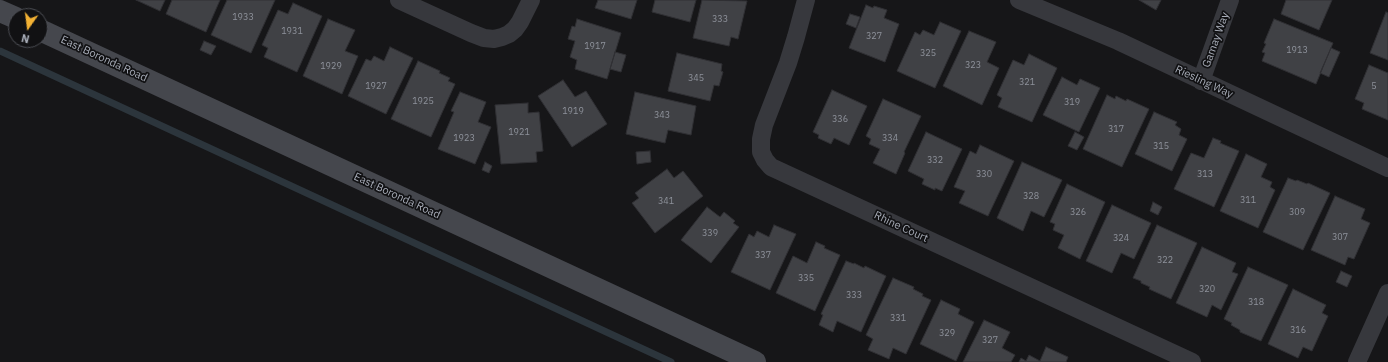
<!DOCTYPE html>
<style>
body{margin:0}
#map{position:relative;width:1388px;height:362px;overflow:hidden;background:#161618;font-family:"IBM Plex Sans",sans-serif}
canvas{display:block}
.north{position:absolute;left:8px;top:8px;width:40px;height:40px;box-sizing:border-box;background:#111113;border:1px solid #4d4f55;border-radius:50%;rotate:194deg;font-size:11px;font-weight:700;line-height:16px;text-align:center;color:#a8adb8}
.north::after{content:'';display:block;margin:auto;width:14px;height:18px;background:#f2b134;clip-path:polygon(50% 0,100% 100%,50% 72%,0 100%)}
</style>
<div id="map">
<canvas width="1388" height="362"></canvas>
<div class="north">N</div>
</div>
<script>
const context = document.querySelector('canvas').getContext('2d');
context.lineJoin = 'round';
const poly = rows => new Path2D(rows.map(r => 'M' + r).join(''));
function stroke(path, color, width, dash) { context.strokeStyle = color; context.lineWidth = width; context.lineCap = dash ? 'butt' : 'round'; context.setLineDash(dash || []); context.stroke(path); }
function paint(path, color) { context.fillStyle = color; context.fill(path, 'evenodd'); }
function label(font, color, halo, rows, align = 'center') {
  context.font = font + ' "IBM Plex Sans",sans-serif'; context.lineWidth = 3.5; context.setLineDash([]); context.textBaseline = 'middle'; context.strokeStyle = halo; context.fillStyle = color; for (const [text, x, y, turn = 0] of rows) {
    context.save(); context.translate(x, y); context.rotate((+turn || 0) * Math.PI / 180); context.textAlign = isNaN(turn) ? turn : align; if (halo) context.strokeText(text, 0, 0); context.fillText(text, 0, 0); context.restore();
  }
}
stroke(poly([
 [0,51,671,362]
]), '#2c353c', 7);
const building = poly([
 [136,0,165,0,160,11,136,0],
 [172,0,220,0,206,32,166,14,172,0],
 [227,0,275,0,251,53,211,35,227,0],
 [598,0,637,0,631,19,595,8,598,0],
 [655,0,696,0,690,22,652,12,655,0],
 [702,0,747,1,738,39,731,37,729,46,693,38,702,0],
 [1139,0,1161,0,1156,10,1139,0],
 [1286,0,1332,0,1319,30,1281,14,1286,0],
 [293,3,322,16,297,72,264,57,268,48,262,45,278,10,288,14,293,3],
 [866,5,873,8,874,6,887,10,884,18,899,24,885,62,849,48,866,5],
 [1386,12,1388,13,1388,60,1370,53,1386,12],
 [850,14,860,17,856,28,846,24,850,14],
 [328,19,355,30,345,51,358,56,342,94,303,76,328,19],
 [577,19,621,33,607,79,575,69,577,60,570,57,575,41,568,39,572,26,575,27,577,19],
 [1274,19,1333,43,1316,84,1262,61,1265,53,1262,52,1266,44,1264,43,1274,19],
 [940,22,961,31,935,88,897,71,915,32,920,35,923,30,934,35,940,22],
 [969,31,996,42,987,62,999,68,982,105,943,86,969,31],
 [204,41,216,46,211,55,200,50,204,41],
 [390,47,413,58,386,114,348,96,366,59,371,61,374,56,384,61,390,47],
 [1331,48,1340,52,1329,77,1320,73,1331,48],
 [615,52,626,55,621,72,610,69,615,52],
 [677,53,722,64,721,71,723,72,719,86,714,85,710,101,668,91,677,53],
 [1029,54,1057,68,1032,122,998,107,1002,98,997,95,1013,60,1024,65,1029,54],
 [418,61,440,71,439,73,450,78,448,81,455,84,431,137,391,119,418,61],
 [1369,65,1388,73,1388,120,1362,109,1364,103,1355,99,1369,65],
 [1062,77,1077,85,1080,79,1100,88,1079,132,1043,115,1062,77],
 [563,80,575,97,586,91,607,124,572,147,538,96,563,80],
 [832,90,867,106,849,145,834,138,831,144,818,138,819,135,813,132,832,90],
 [460,92,486,102,478,122,491,127,475,164,438,149,454,112,451,111,460,92],
 [635,92,696,106,691,135,668,130,665,143,626,134,635,92],
 [1107,95,1115,99,1116,96,1126,101,1127,99,1149,109,1122,167,1083,149,1107,95],
 [883,99,921,116,904,152,905,153,896,174,873,163,880,149,869,144,871,139,866,136,883,99],
 [528,103,528,113,539,112,543,151,536,152,537,162,501,164,495,105,528,103],
 [1154,112,1177,122,1175,125,1181,129,1179,135,1187,139,1172,171,1135,154,1154,112],
 [926,132,962,149,942,191,935,188,935,190,922,184,924,179,908,171,926,132],
 [1075,132,1084,137,1077,150,1068,146,1075,132],
 [1213,138,1221,141,1220,143,1239,151,1214,207,1174,189,1191,153,1204,158,1213,138],
 [980,145,1014,161,988,216,959,203,965,191,954,187,970,151,976,154,980,145],
 [650,151,651,162,637,164,636,152,650,151],
 [1246,154,1267,164,1261,177,1272,182,1270,187,1275,190,1258,228,1220,211,1246,154],
 [485,162,492,166,489,173,482,170,485,162],
 [1022,162,1062,180,1044,217,1031,211,1023,231,997,218,1022,162],
 [667,169,674,178,683,171,703,196,655,233,632,203,639,198,635,193,667,169],
 [1288,178,1296,181,1297,180,1307,184,1308,183,1330,193,1303,250,1263,232,1288,178],
 [1067,184,1105,202,1080,259,1058,248,1064,235,1053,230,1055,224,1050,222,1067,184],
 [1335,196,1365,209,1361,219,1370,223,1354,259,1348,257,1345,265,1311,250,1335,196],
 [1153,202,1162,207,1158,215,1150,211,1153,202],
 [1112,205,1151,223,1134,259,1121,253,1112,273,1086,261,1112,205],
 [707,207,720,217,724,212,735,221,733,223,739,227,711,263,681,240,707,207],
 [774,225,796,234,770,290,731,272,749,234,754,237,757,231,769,237,774,225],
 [1157,225,1197,243,1171,299,1149,289,1150,287,1141,283,1141,281,1133,278,1157,225],
 [816,242,825,246,824,248,840,255,815,311,776,293,793,256,807,263,816,242],
 [1202,247,1236,263,1232,272,1238,274,1221,310,1212,305,1207,317,1176,303,1202,247],
 [846,261,854,264,854,263,864,268,865,266,886,276,861,332,837,321,833,332,819,325,823,315,821,314,846,261],
 [1248,267,1288,285,1261,341,1240,332,1240,330,1231,325,1232,323,1224,319,1248,267],
 [1341,271,1352,276,1347,287,1336,282,1341,271],
 [893,278,914,287,913,289,923,294,922,296,931,300,906,354,893,348,889,359,868,350,873,339,866,335,893,278],
 [1293,289,1326,305,1322,313,1328,316,1312,351,1303,347,1298,358,1268,344,1293,289],
 [941,300,960,309,958,314,974,322,956,361,920,344,941,300],
 [984,320,1010,332,1002,348,1015,355,1011,362,963,362,984,320],
 [1046,347,1068,357,1066,362,1019,362,1021,358,1026,361,1029,355,1040,361,1046,347]
]);
paint(building, '#404145');
stroke(building, '#303034', 1);
stroke(poly([
 [399,0,471,33,484,38,494,39,502,37,509,34,515,29,520,22,531,0],
 [806,0,796,37,788,63,764,125,761,139,761,152,765,160,771,167,1192,362],
 [1019,0,1118,41,1388,168],
 [1201,81,1230,0],
 [1357,362,1388,293]
]), '#37383d', 18);
stroke(poly([
 [0,11,16,18],
 [40,30,755,362]
]), '#45474d', 22);
label('9px', '#8e929b', null, [
 ["1933",243,17],
 ["333",720,19],
 ["1931",292,31],
 ["327",874,36],
 ["1917",595,46],
 ["1913",1297,50],
 ["325",928,53],
 ["323",973,65],
 ["1929",331,66],
 ["345",696,78],
 ["321",1027,82],
 ["1927",376,86],
 ["5",1374,86],
 ["1925",423,101],
 ["319",1072,102],
 ["1919",573,111],
 ["343",662,115],
 ["336",840,119],
 ["317",1116,129],
 ["1921",519,132],
 ["1923",464,138],
 ["334",890,138],
 ["315",1161,146],
 ["332",935,160],
 ["330",984,174],
 ["313",1205,174],
 ["328",1031,196],
 ["311",1248,200],
 ["341",666,201],
 ["326",1078,212],
 ["309",1297,212],
 ["339",710,233],
 ["307",1340,237],
 ["324",1121,238],
 ["337",763,255],
 ["322",1165,260],
 ["335",806,278],
 ["320",1207,289],
 ["333",854,295],
 ["318",1256,302],
 ["331",898,318],
 ["316",1298,330],
 ["329",947,333],
 ["327",990,340]
]);
label('11px', '#a8adb8', '#111113', [
 ["Gamay Way",1216,40,-70],
 ["East Boronda Road",104,59,25],
 ["Riesling Way",1204,82,25],
 ["East Boronda Road",397,196,25],
 ["Rhine Court",901,227,25]
]);
</script>
